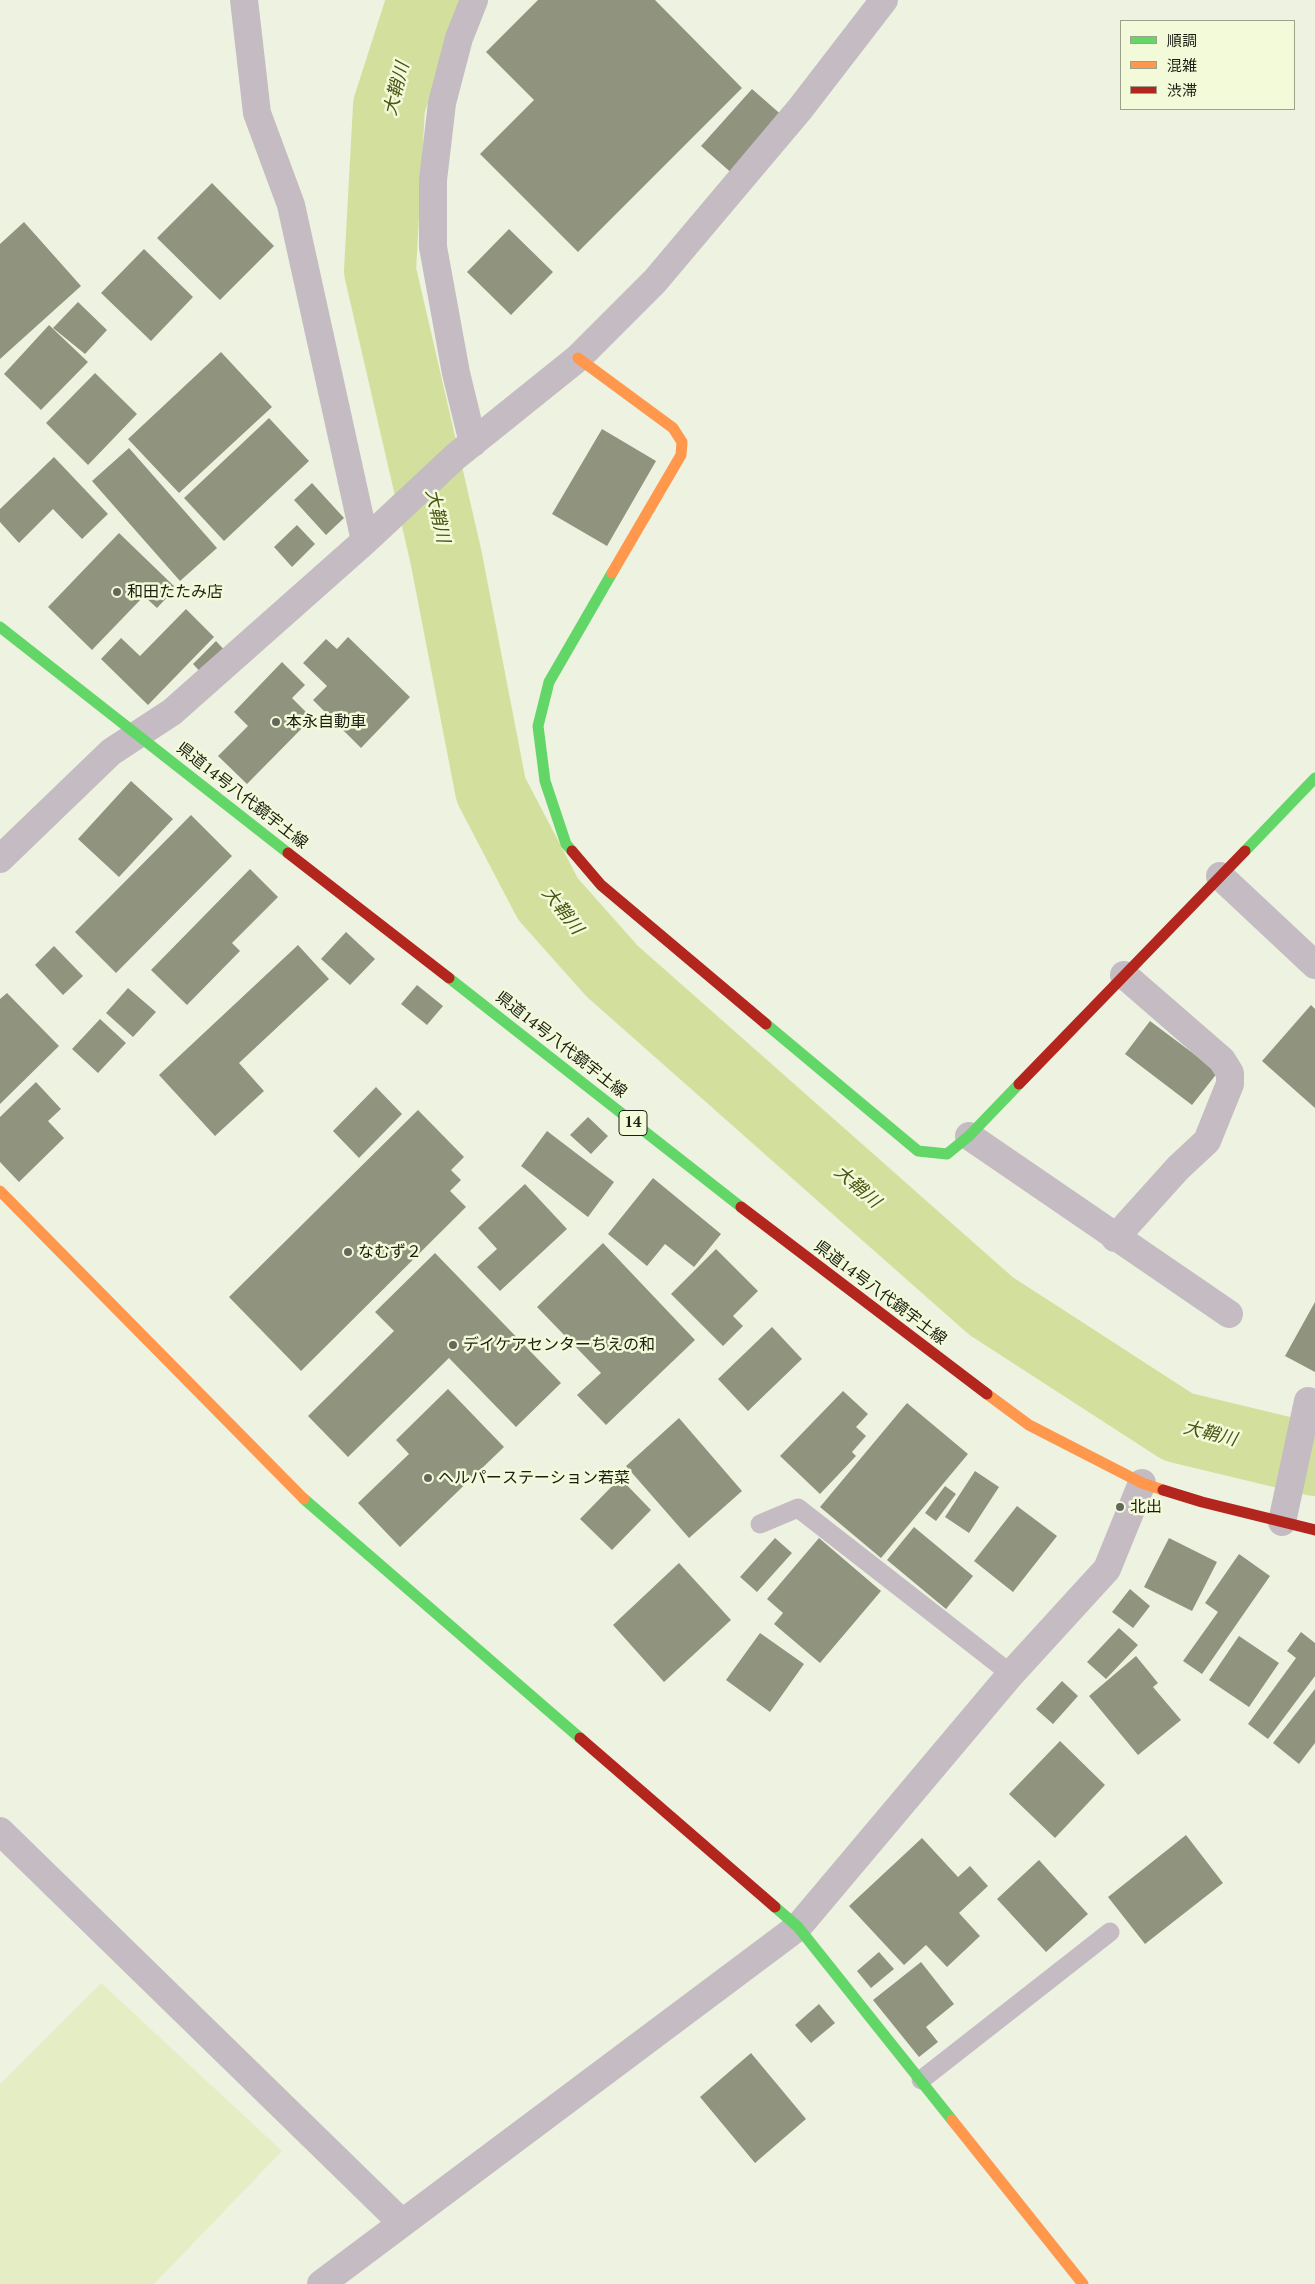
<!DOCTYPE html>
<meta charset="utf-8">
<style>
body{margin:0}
#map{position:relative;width:1315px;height:2284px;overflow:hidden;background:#eef2e1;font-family:"PT Serif","Noto Sans JP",serif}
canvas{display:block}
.legend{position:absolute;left:1120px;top:20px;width:175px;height:90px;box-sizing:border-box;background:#f2fad9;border:1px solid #9ca289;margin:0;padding:6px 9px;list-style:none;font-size:15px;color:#1a1d11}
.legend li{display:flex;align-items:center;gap:10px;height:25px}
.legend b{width:25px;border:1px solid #9ca289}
</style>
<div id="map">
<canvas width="1315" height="2284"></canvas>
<ul class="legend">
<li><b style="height:6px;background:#63d668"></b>順調</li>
<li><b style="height:6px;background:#ff974d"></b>混雑</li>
<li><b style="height:6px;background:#b3261e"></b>渋滞</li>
</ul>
</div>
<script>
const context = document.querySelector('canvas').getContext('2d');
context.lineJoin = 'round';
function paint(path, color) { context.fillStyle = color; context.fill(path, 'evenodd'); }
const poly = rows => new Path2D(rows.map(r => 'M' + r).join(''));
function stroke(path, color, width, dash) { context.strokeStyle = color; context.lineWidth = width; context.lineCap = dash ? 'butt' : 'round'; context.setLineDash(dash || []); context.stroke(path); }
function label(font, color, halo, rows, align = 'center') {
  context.font = font + ' "PT Serif","Noto Sans JP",serif'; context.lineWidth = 5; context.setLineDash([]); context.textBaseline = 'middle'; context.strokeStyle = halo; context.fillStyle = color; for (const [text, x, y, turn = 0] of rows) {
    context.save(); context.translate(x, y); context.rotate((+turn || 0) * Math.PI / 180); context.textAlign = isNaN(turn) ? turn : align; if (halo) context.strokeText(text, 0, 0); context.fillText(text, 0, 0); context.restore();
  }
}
paint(poly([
 [101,1983,282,2151,154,2284,0,2284,0,2084]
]), '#e4edc3');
stroke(poly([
 [423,0,389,106,380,271,446,557,491,790,548,899,612,971,991,1306,1178,1427,1315,1460]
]), '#d3e09d', 72);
paint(poly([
 [538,0,655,0,742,88,578,252,480,154,534,100,486,52],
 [752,89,785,118,735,176,701,146],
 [212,183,274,246,220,300,157,238],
 [24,222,81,286,0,359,0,244],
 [509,229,553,272,511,315,467,272],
 [144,249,193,297,151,341,101,293],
 [78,302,107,330,85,354,53,328],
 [49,325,88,362,41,410,4,374],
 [221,352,272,407,179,493,128,439],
 [95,373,137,414,88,465,46,423],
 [269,418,309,461,224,541,184,498],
 [602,429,656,461,607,546,552,514],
 [129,448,217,548,180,581,92,481],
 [54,457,108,514,82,539,53,509,19,543,0,522,0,509],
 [312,483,344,518,326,535,294,500],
 [297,525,315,544,292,567,274,547],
 [119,533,176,588,157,608,144,596,92,650,48,607],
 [186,609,214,637,148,705,101,659,121,638,140,656],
 [348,637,410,697,361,748,313,700,327,686,303,663,326,639,337,649],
 [216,641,229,655,206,678,193,664],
 [282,662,305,685,292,698,312,718,247,784,218,756,248,726,234,712],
 [131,781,173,819,119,877,78,839],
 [191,815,232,856,116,973,75,932],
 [250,869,278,897,232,943,240,951,187,1005,151,970],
 [346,932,375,959,350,985,321,959],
 [298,945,329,979,239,1063,264,1091,215,1136,159,1075],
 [54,946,83,976,63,995,35,965],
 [417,985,443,1006,427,1025,401,1004],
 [128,988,156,1012,133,1037,106,1013],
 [7,993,59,1046,0,1104,0,999],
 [1311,1005,1315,1009,1315,1108,1262,1061],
 [100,1019,126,1043,98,1073,72,1049],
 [1150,1021,1218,1072,1192,1105,1125,1054],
 [36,1082,61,1109,48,1121,64,1138,19,1182,0,1162,0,1117],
 [376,1087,402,1114,359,1158,333,1131],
 [418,1110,464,1157,451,1170,461,1180,450,1191,466,1207,301,1371,229,1297],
 [588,1117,608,1136,591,1154,570,1135],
 [547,1131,614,1182,588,1217,521,1166],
 [653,1178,721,1234,694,1267,665,1244,647,1266,608,1234],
 [525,1184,567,1229,500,1291,477,1267,497,1249,478,1228],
 [603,1243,695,1340,606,1425,577,1395,601,1373,537,1307],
 [716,1249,758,1291,733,1316,743,1326,723,1346,671,1294],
 [435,1253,561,1383,516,1427,449,1358,348,1457,308,1416,394,1331,375,1312],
 [1315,1302,1315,1372,1285,1356],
 [772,1327,802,1359,748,1411,718,1379],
 [448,1389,504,1447,400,1547,358,1503,409,1454,396,1440],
 [843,1391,868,1414,856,1427,866,1436,852,1452,856,1456,820,1494,780,1456],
 [907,1403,968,1454,881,1558,820,1507],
 [679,1418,742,1491,689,1538,626,1466],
 [975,1471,999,1487,969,1533,945,1517],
 [620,1478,651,1510,612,1550,580,1519],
 [945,1486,956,1494,936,1521,925,1513],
 [1017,1506,1057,1536,1013,1592,974,1561],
 [914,1527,973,1576,946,1609,887,1560],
 [775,1538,792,1553,757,1592,740,1577],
 [819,1538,881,1591,820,1663,774,1624,783,1613,767,1599],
 [1169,1538,1217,1562,1192,1611,1144,1587],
 [1239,1554,1270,1576,1202,1674,1183,1661,1218,1612,1205,1603],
 [679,1563,731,1620,664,1682,613,1625],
 [1130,1589,1150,1606,1133,1628,1112,1612],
 [1119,1628,1138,1645,1106,1679,1087,1662],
 [1301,1632,1315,1643,1315,1676,1268,1739,1248,1724,1296,1658,1287,1651],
 [760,1633,804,1664,770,1712,726,1680],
 [1239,1636,1279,1663,1249,1707,1209,1680],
 [1136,1656,1158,1683,1153,1687,1181,1720,1138,1755,1089,1696],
 [1062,1681,1078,1696,1053,1724,1036,1709],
 [1315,1689,1315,1743,1299,1764,1273,1743],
 [1060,1741,1105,1785,1055,1838,1009,1794],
 [1186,1835,1223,1883,1145,1944,1108,1897],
 [922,1838,958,1877,970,1866,988,1886,959,1913,980,1936,947,1967,926,1945,904,1965,849,1906],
 [1039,1860,1088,1914,1046,1952,997,1899],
 [879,1952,894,1969,871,1988,857,1971],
 [921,1962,954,2004,926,2027,938,2042,919,2057,873,2000],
 [819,2004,835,2023,811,2043,795,2025],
 [751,2053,806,2119,755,2163,700,2097]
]), '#90947f');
stroke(poly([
 [760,1524,798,1508,1011,1674],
 [921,2080,1110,1932]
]), '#c4bcc2', 19);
stroke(poly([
 [244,0,257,113,291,205,365,541],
 [473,443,456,373,433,247,433,180,442,103,459,38,474,0],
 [0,859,111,752,172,712,365,541,456,456,578,358,655,281,800,109,884,0],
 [1220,876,1315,965],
 [969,1136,1229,1314],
 [1115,1238,1178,1168,1207,1141,1230,1084,1230,1073,1222,1060,1124,975],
 [1282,1522,1308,1401],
 [0,1831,401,2222],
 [321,2284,798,1927,1011,1674,1107,1569,1142,1483]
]), '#c4bcc2', 28);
stroke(poly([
 [0,627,288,853],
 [572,851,566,844,545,781,538,726,549,682,612,573],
 [1245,851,1315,778],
 [449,978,741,1207],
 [766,1024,918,1151,947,1154,969,1136,1019,1084],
 [304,1499,580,1738],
 [775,1907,798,1927,952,2120]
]), '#63d668', 11);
stroke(poly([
 [578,358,673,428,682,442,681,455,612,573],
 [0,1191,304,1499],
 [987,1394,1029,1425,1142,1483,1163,1490],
 [952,2120,1083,2284]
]), '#ff974d', 11);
stroke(poly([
 [572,851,601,885,766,1024],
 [288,853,449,978],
 [1019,1084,1245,851],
 [741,1207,987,1394],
 [1163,1490,1202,1502,1315,1530],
 [580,1738,775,1907]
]), '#b3261e', 11);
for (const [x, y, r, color] of [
 [117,592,5,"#64685a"],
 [276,722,5,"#64685a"],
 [348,1252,5,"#64685a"],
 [453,1345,5,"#64685a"],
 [428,1478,5,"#64685a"],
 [1120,1507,5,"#64685a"]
]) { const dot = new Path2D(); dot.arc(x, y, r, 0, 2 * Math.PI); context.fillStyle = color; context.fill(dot); stroke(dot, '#f2fad9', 2); }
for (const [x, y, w] of [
 [633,1123,28]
]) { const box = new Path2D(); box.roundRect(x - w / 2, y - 12.5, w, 25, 4); context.fillStyle = '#f2fad9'; context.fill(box); stroke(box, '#1a1d11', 1); }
label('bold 15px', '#1a1d11', null, [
 ["14",633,1123]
]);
label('16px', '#1a1d11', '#f2fad9', [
 ["和田たたみ店",127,592],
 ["本永自動車",286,722],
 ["なむず２",358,1252],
 ["デイケアセンターちえの和",463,1345],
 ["ヘルパーステーション若菜",438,1478],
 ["北出",1130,1507]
], 'left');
label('16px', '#1a1d11', '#f2fad9', [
 ["県道14号八代鏡宇土線",242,796,38],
 ["県道14号八代鏡宇土線",561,1045,38],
 ["県道14号八代鏡宇土線",880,1293,37]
]);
label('italic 18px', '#4a5413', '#f2fad9', [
 ["大鞘川",397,89,-76],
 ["大鞘川",437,516,77],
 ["大鞘川",562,911,52],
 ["大鞘川",857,1187,41],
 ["大鞘川",1210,1434,14]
]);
</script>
